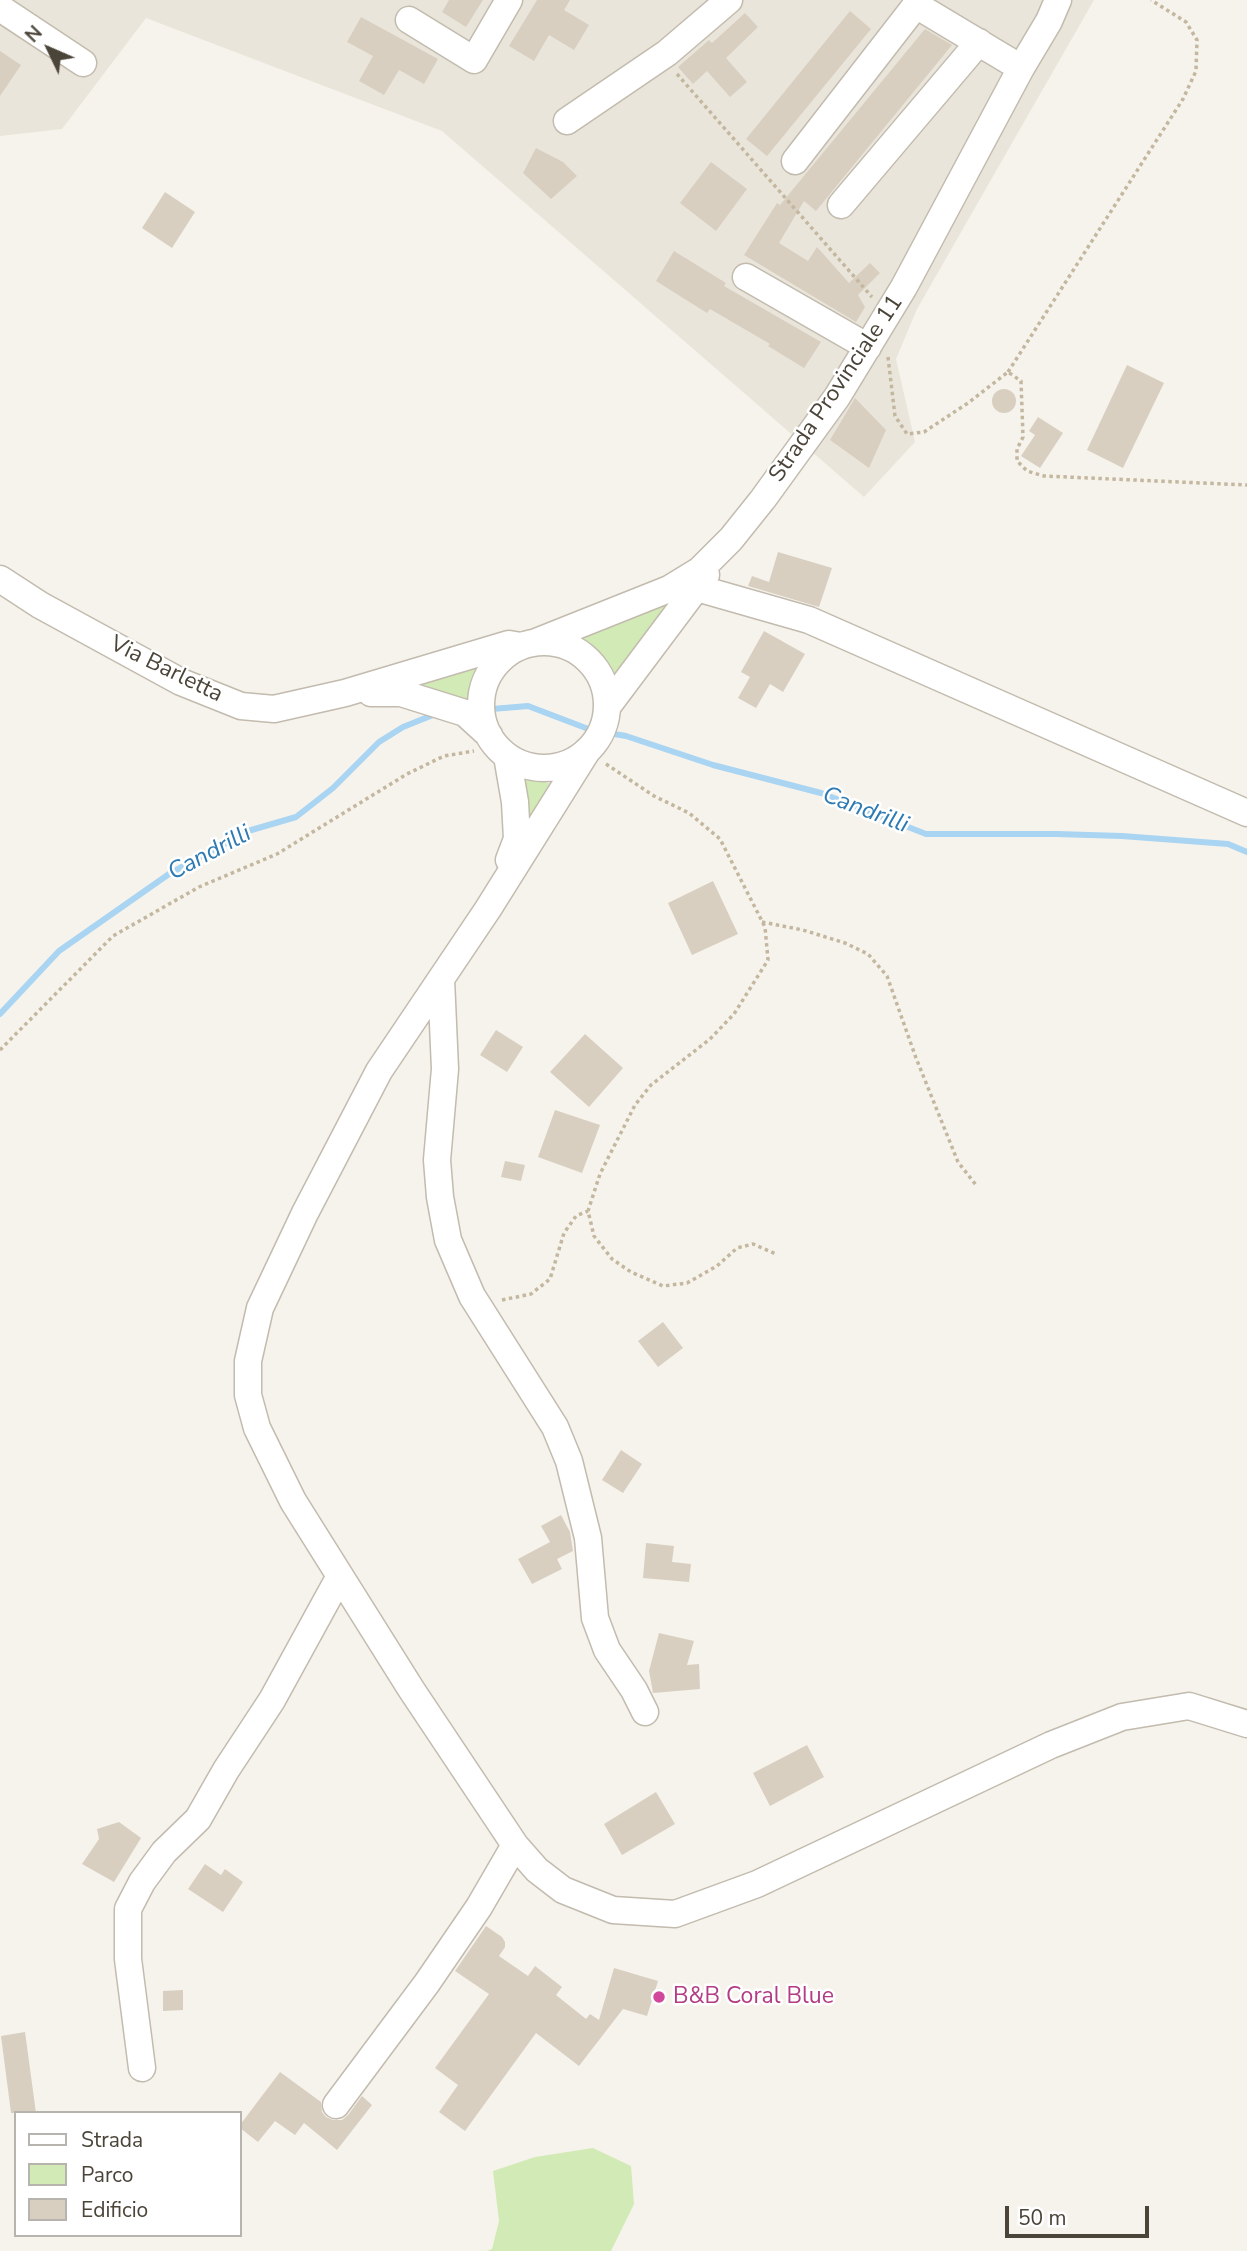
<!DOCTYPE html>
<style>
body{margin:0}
#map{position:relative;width:1247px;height:2251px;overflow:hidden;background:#f6f3ec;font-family:"Nunito Sans",sans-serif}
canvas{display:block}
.legend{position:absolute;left:14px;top:2111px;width:228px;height:126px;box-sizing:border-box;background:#fff;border:2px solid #b7b4b0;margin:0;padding:9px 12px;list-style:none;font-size:21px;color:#4b4439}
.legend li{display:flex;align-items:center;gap:14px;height:35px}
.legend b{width:35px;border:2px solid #b7b4b0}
.north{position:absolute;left:14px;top:14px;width:70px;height:70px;-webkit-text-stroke:5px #fff;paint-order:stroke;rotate:314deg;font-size:19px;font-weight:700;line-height:28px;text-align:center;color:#4b4439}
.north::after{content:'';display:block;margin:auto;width:24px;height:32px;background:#4b4439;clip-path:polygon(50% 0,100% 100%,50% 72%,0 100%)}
.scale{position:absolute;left:1005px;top:2206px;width:144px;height:32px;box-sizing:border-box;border:4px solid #4b4439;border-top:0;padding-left:9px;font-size:21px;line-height:24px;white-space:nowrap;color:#4b4439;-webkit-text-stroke:5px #fff;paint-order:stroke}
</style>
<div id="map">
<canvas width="1247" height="2251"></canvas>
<ul class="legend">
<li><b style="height:9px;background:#fff"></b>Strada</li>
<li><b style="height:19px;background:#d2eab5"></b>Parco</li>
<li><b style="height:19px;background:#d8cfc1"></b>Edificio</li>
</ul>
<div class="north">N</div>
<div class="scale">50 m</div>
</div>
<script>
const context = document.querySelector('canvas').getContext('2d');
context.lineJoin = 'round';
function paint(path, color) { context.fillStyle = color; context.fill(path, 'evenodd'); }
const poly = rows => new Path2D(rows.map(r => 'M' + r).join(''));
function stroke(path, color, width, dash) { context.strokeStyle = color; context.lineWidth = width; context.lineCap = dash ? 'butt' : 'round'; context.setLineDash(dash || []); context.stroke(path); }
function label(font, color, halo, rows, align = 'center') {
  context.font = font + ' "Nunito Sans",sans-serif'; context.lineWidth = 5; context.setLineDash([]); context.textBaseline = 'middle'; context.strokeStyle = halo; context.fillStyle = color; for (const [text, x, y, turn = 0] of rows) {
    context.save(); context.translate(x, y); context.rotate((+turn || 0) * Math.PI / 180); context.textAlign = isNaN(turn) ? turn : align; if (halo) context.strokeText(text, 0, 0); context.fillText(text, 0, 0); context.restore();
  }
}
paint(poly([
 [0,0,1094,0,917,309,896,359,915,442,864,497,442,131,146,18,62,129,0,136]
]), '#eae5da');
paint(poly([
 [688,593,614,687,612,677,600,660,571,640],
 [496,655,475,684,472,710,426,687,396,682],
 [522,776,552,784,528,822],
 [593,2148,631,2166,634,2204,611,2251,487,2251,492,2249,499,2221,493,2171,535,2157]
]), '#d2eab5');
stroke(poly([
 [492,709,528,706,591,730,626,736,713,765,821,793,926,834,1056,834,1122,836,1228,844,1247,852],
 [0,1014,59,951,169,874,248,831,296,817,333,788,379,742,403,727,433,715]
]), '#a9d4f2', 6);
paint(poly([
 [449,0,483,0,466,27,442,12],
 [537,0,570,0,564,10,589,25,574,50,549,35,534,61,509,46],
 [850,11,871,29,767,156,746,139],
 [745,13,758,27,726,58,747,82,730,97,707,71,693,84,678,67,709,40,712,43],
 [361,17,438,59,424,84,399,70,384,95,359,81,373,56,347,42],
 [925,29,952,45,816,211,804,201,779,243,808,261,817,247,849,283,870,263,880,273,858,295,865,307,856,322,744,255,777,203,780,205],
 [0,51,21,65,0,96],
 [536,148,563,162,577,176,551,199,523,173],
 [711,162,747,189,716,231,680,203],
 [165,192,195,212,172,248,142,228],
 [674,251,726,283,724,286,821,342,804,368,768,346,770,344,710,309,707,313,656,281],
 [1127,365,1164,383,1123,468,1087,450],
 '992 401a12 12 0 1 1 24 0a12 12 0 1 1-24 0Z',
 [855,398,886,430,869,468,830,440],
 [1038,417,1063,433,1040,468,1021,456,1035,435,1029,431],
 [778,552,832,568,819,607,748,586,752,576,769,582],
 [764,631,805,654,783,692,770,684,756,708,738,698,750,677,741,672],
 [713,881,738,934,692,955,668,903],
 [496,1030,523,1047,507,1072,480,1055],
 [585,1034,623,1068,589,1107,550,1072],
 [555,1110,600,1125,582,1173,538,1157],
 [505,1161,525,1165,521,1181,501,1177],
 [663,1322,683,1348,658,1367,638,1341],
 [621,1450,642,1464,623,1493,602,1480],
 [561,1515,570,1532,573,1551,557,1559,562,1569,532,1584,518,1559,550,1542,541,1526],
 [646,1543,674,1546,672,1562,691,1564,689,1582,643,1578],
 [659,1633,694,1641,687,1665,699,1664,700,1689,653,1693,649,1671],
 [807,1745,824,1777,770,1806,753,1773],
 [656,1792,675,1824,622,1855,604,1824],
 [119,1822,141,1838,114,1882,82,1864,99,1839,97,1829],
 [205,1864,221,1875,225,1869,243,1882,223,1912,188,1889],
 [486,1926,502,1937,505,1942,505,1947,499,1956,528,1976,535,1966,562,1987,556,1995,586,2019,590,2014,599,2020,614,1968,658,1981,647,2016,623,2009,579,2066,536,2033,465,2131,439,2112,458,2085,435,2068,489,1994,455,1971],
 [183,1990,183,2010,163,2011,163,1991],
 [25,2032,36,2113,11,2113,1,2036],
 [280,2072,321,2102,322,2112,326,2117,333,2120,342,2120,348,2115,362,2096,372,2105,337,2150,304,2123,295,2135,275,2121,258,2142,240,2128,240,2125]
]), '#d8cfc1');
const minor = poly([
 [0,8,83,63],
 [409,20,474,60,509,0],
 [567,121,667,53,729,0],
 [795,161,916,5,1021,68],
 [841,205,979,42],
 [746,277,868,347],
 [0,579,40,605,181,682,241,706,274,709,345,693,509,644,521,646],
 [697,588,809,620,1247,813],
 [536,642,669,589,700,570,731,539,763,499,837,397,904,287,1021,68,1049,21,1058,0],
 '481 705a63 63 0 1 1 126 0a63 63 0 1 1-126 0Z',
 [371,693,401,693,465,713,489,735],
 [607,707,706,575],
 [587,751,488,909,379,1071,305,1213,260,1308,248,1361,248,1395,257,1428,293,1501,411,1689,515,1845,537,1870,563,1890,613,1910,675,1914,757,1884,1051,1745,1122,1717,1189,1706,1247,1724],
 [507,756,515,802,517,839,509,860],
 [441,979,445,1069,437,1160,440,1197,448,1240,472,1296,555,1427,569,1461,588,1538,595,1618,607,1650,634,1690,645,1712],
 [142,2068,128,1959,128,1909,142,1882,164,1852,198,1819,226,1770,272,1700,340,1576],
 [336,2105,427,1983,479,1907,515,1845]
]);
stroke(minor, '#c2bbae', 29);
stroke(poly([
 [677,74,872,297],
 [888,357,895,416,907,434,924,432,968,403,1008,372,1021,381,1023,437,1017,449,1017,461,1027,471,1044,476,1247,485],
 [1008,372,1183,99,1196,71,1197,40,1186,22,1151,0],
 [606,764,654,796,689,813,720,839,765,927,768,960,734,1014,710,1039,651,1085,635,1105,600,1174,588,1211,594,1236,612,1259,631,1272,663,1286,687,1283,717,1266,737,1248,753,1244,776,1254],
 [762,922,803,930,845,943,868,954,887,976,916,1058,958,1162,976,1185],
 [0,1050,113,936,199,887,277,854,407,774,444,756,474,751],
 [502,1300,531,1294,550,1279,564,1233,576,1216,588,1211]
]), '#c4b79f', 3.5, [3.5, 3.5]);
stroke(minor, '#fff', 26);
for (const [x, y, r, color] of [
 [659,1997,7,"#d1479c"]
]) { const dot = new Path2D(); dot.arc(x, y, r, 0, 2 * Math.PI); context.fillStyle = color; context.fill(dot); stroke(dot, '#fff', 2.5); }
label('23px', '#4b4439', '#fff', [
 ["Strada Provinciale 11",837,389,-56],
 ["Via Barletta",166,670,26]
]);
label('23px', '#b23c85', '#fff', [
 ["B&B Coral Blue",673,1997]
], 'left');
label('italic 24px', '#2e7ab2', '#fff', [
 ["Candrilli",865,811,21],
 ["Candrilli",210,854,-28]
]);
</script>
